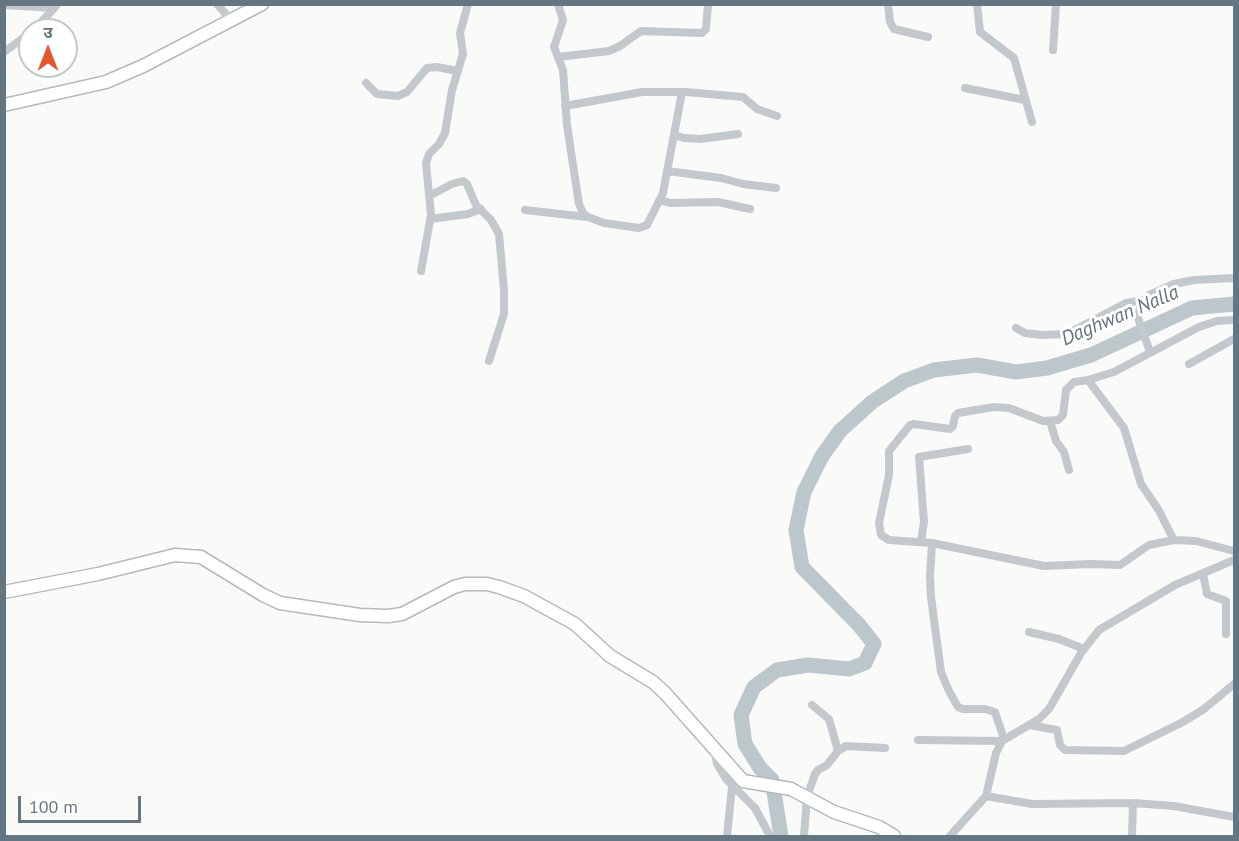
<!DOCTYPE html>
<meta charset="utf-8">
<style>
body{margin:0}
#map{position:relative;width:1239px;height:841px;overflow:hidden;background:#fafaf8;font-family:"PT Sans","Noto Sans Devanagari",sans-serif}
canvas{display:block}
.frame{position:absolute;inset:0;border:6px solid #657683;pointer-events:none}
.north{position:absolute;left:18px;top:18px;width:60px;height:60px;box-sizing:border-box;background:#fff;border:2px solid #c1c8cd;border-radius:50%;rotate:0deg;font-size:16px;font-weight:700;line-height:24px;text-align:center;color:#657683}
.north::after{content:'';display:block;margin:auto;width:21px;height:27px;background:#e4572e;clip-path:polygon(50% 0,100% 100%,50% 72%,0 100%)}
.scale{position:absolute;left:18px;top:796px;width:123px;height:27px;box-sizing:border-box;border:3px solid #657683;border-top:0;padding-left:8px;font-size:18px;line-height:21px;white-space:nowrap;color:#657683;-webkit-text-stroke:4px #fff;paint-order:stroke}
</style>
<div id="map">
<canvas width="1239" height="841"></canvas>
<div class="frame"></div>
<div class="north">उ</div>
<div class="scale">100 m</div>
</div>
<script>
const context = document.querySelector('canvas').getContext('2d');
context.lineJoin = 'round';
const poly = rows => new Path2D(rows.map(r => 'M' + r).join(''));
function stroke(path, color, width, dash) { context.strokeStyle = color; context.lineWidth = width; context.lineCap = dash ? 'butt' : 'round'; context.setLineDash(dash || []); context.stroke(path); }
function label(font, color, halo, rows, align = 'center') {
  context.font = font + ' "PT Sans",sans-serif'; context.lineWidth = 6; context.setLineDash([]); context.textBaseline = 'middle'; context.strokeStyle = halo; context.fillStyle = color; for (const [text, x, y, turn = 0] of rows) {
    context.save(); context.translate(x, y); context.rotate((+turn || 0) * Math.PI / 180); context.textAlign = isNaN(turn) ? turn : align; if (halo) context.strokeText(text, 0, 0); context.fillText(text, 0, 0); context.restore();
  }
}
stroke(poly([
 [781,836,772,780,760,768,745,744,741,715,754,687,777,670,808,665,849,669,865,663,874,644,859,625,802,567,796,530,804,492,822,456,840,431,872,402,904,381,934,370,977,365,1016,372,1047,368,1091,355,1192,308,1234,304]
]), '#bbc7cb', 15);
const secondary = poly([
 [4,105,106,82,143,66,262,4],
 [4,592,98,574,175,555,201,557,263,595,280,603,360,615,388,616,402,614,454,587,465,584,487,584,499,587,524,596,575,624,610,656,653,682,665,693,743,781,791,789,834,812,879,827,894,836]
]);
stroke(secondary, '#b3babf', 15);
stroke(poly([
 [217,4,232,21],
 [558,4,563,20,554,47,563,70,567,125,579,204,583,213,588,217,604,223,639,228,647,225,663,193,682,92],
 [888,4,890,22,894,29,928,37],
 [977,4,980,32,1014,58,1032,122],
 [4,5,54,8],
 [34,30,56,6],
 [1053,50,1056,4],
 [4,52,30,33],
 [558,57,609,51,620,46,641,31,702,33,706,29,708,4],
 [366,83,377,94,398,96,407,92,427,68,437,67,457,71],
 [965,88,1025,100],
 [565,106,642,92,686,92,743,97,757,109,777,116],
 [674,135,684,138,700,139,738,134],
 [667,171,721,178,743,184,776,188],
 [429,196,452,184,463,181,467,184,476,205,491,220,499,234,504,290,504,314,489,361],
 [661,200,670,203,718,202,750,209],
 [525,210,587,217],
 [430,219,468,214,481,209],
 [421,271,431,215,426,163,429,154,439,144,445,133,452,90,463,54,460,33,468,4],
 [1234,320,1217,321,1199,327,1114,372,1088,380,1074,382,1066,390,1063,415,1058,420,1043,421,1009,408,994,407,958,413,955,416,953,426,950,429,914,424,910,425,889,451,889,475,879,523,881,535,889,540,932,543,1044,566,1091,564,1120,565,1149,545,1174,540,1196,541,1234,551],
 [1016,328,1025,333,1042,335,1067,334,1126,303,1145,300],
 [1150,352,1138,318,1140,307,1149,295,1174,284,1194,280,1234,278],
 [1189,364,1234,339],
 [1088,380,1124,428,1141,484,1158,509,1174,540],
 [1050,421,1056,441,1064,452,1069,470],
 [921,542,924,522,919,457,968,449],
 [932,543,930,577,931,597,941,672,949,691,958,707,963,709,985,709,995,712,1004,739],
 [1203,574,1207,594,1226,601,1226,634],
 [1029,632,1059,639,1084,649],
 [812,705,829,719,838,751],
 [1029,725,1057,730,1060,745,1065,750,1124,751,1183,722,1204,709,1234,684],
 [918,740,1002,741],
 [714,748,717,764,726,779,755,808,770,836],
 [986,796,1032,804,1133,803,1174,806,1234,817],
 [727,836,732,787],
 [804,836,807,797,815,774,818,770,827,765,838,751,846,746,885,748],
 [950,836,986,796,996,753,1002,741,1039,719,1049,709,1081,653,1099,630,1175,585,1234,560],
 [1132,836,1133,803]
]), '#c3c8cc', 8);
stroke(secondary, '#fff', 12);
label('italic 20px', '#60757c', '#fff', [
 ["Daghwan Nalla",1120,316,-23]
]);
</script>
